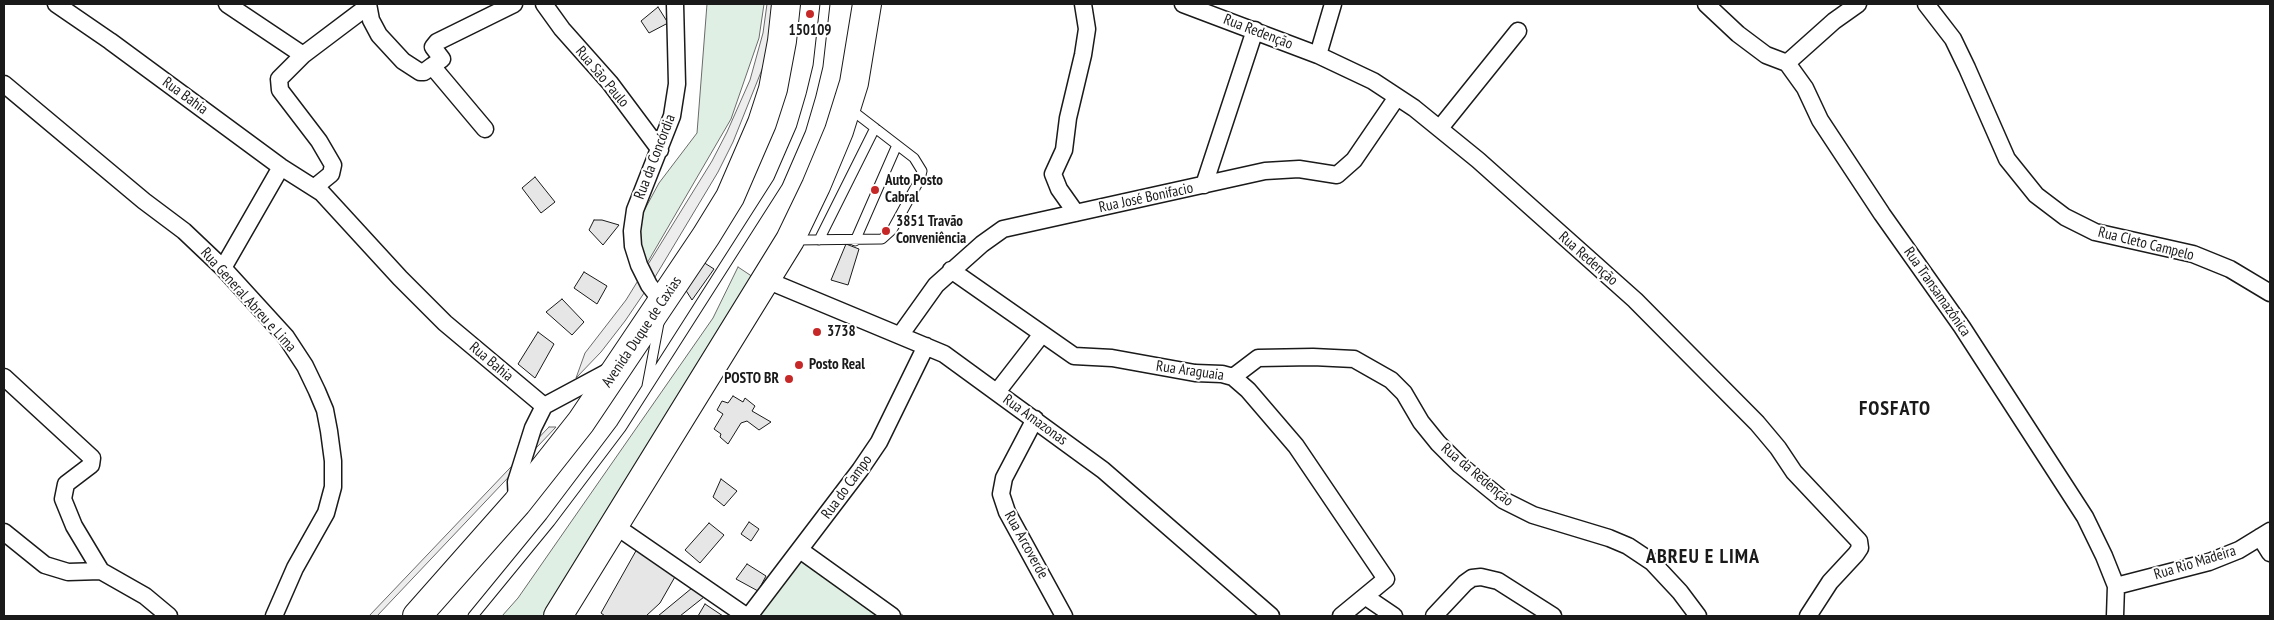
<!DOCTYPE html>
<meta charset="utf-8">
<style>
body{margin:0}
#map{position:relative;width:2274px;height:620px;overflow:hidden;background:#fff;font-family:"PT Sans Narrow",sans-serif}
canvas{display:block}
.frame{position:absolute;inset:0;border:5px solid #1a1a1a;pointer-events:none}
</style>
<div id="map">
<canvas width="2274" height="620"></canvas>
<div class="frame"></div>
</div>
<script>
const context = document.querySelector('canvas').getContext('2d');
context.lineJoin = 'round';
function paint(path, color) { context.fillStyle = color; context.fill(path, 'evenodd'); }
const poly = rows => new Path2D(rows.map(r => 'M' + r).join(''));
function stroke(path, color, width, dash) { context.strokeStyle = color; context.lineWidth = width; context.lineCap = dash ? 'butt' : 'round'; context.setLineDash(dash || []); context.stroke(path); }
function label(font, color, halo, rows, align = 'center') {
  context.font = font + ' "PT Sans Narrow",sans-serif'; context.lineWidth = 4; context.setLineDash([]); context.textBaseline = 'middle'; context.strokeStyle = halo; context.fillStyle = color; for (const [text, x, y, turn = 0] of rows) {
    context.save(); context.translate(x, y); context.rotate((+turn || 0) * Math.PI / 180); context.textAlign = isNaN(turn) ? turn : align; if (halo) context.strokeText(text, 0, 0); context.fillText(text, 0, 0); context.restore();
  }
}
const green = poly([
 [707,4,764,4,759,38,731,119,646,265,626,244,659,183,697,133,707,4],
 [738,267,753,277,547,616,502,616,518,598,713,318,738,267],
 [806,546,904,616,751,616,806,546]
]);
paint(green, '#e0efe3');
stroke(green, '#6a6a6a', 1);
const parking = poly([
 [767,4,777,4,765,62,733,142,718,172,655,277,625,321,601,352,576,378,585,353,626,300,712,161,727,132,750,80,763,33,767,4],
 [549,427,556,427,377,616,369,616,549,427]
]);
paint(parking, '#ededed');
stroke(parking, '#6a6a6a', 1);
const building = poly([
 [658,7,668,23,649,33,641,21,658,7],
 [535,177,555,202,541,213,522,188,535,177],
 [594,220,602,220,619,225,603,245,589,230,594,220],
 [846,244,859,249,848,285,831,280,846,244],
 [703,262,714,269,692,300,685,289,703,262],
 [584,272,607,286,597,304,574,288,584,272],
 [562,299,584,322,572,335,546,312,562,299],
 [538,332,554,344,535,378,518,364,538,332],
 [733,396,743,402,745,398,755,406,752,411,771,422,759,430,747,421,741,423,728,444,720,437,721,434,714,429,723,414,717,410,722,401,728,403,733,396],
 [721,479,737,491,724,506,713,497,721,479],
 [749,522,759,529,751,541,741,534,749,522],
 [709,523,724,535,700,563,685,550,709,523],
 [637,549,676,575,660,603,646,616,605,616,601,613,637,549],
 [747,564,766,576,758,591,736,579,747,564],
 [692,588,704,597,680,616,658,616,692,588],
 [705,604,723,616,698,616,705,604]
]);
paint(building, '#e6e6e6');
stroke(building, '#1a1a1a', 1);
const service = poly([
 [795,240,882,239,892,230,920,179,922,171,914,158,849,108],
 [819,240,875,128],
 [855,241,897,145],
 [647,386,659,323],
 [473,616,550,522,621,428,778,182,801,129,811,95,818,66,825,4]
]);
const minor = poly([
 [56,4,110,41,281,167,322,193,400,278,445,323,544,406],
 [227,4,303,55],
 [368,4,371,20,379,35,403,61,420,72,424,72,432,66,485,129],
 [544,4,562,29,610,83,660,150],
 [1183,4,1318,55,1373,81,1414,108,1478,160,1635,300,1757,423,1778,448,1794,472,1859,541,1860,548,1856,554,1830,582,1808,616],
 [1706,4,1738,34,1766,55,1787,63,1805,88,1820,120,1882,214,1962,327,2085,517,2104,556,2116,586,2115,616],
 [1926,4,1953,39,1967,68,2007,159,2036,195,2065,217,2095,232,2193,254,2230,269,2270,293],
 [1318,55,1333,4],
 [1787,63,1834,21,1858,4],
 [432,66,442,59,433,47,437,42,514,4],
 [4,84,144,201,184,231,223,268,286,337,305,366,317,391,325,410,329,431,333,461,333,487,326,513,295,568,274,616],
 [1440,128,1518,31],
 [1204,185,1255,30],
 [315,187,331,174,333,165,319,141,280,90,279,79,303,55,368,6],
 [1076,213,1059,189,1053,174,1064,150,1068,118,1083,55,1087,29,1083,4],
 [223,268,281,167],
 [951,270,1074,356,1112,358,1195,373,1222,374,1233,377,1248,390,1296,446,1386,579,1341,616],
 [764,279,944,354,1103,470,1271,616],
 [663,303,649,285,639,265,633,246,632,231,635,210,672,116,677,84,675,4],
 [901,334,936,285,982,244,1003,229,1265,171,1299,169,1337,175,1354,160,1397,97],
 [4,377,92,458,91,465,66,484,63,499,74,526,101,571],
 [1233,377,1258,358,1313,357,1354,359,1391,380,1404,393,1421,422,1438,443,1460,465,1503,500,1533,515,1609,538,1628,546,1652,562,1680,592,1698,616],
 [997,392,1042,334],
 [1035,419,1004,478,1001,494,1007,512,1064,616],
 [517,503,516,482,533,428,544,406,613,369],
 [614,525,746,616],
 [4,532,45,565,68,572,101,571,145,596,169,616],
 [2260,537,2270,553],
 [800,550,892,616],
 [2116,586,2209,562,2239,550,2270,531],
 [1366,597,1394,616],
 [749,616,860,470,879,442,926,346],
 [1434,616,1465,583,1472,578,1481,577,1498,581,1553,616]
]);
const trunk = poly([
 [417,616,517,503,581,422,706,236,730,197,762,123,773,89,782,41,786,4],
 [558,616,790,240,816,186,839,131,854,83,867,4]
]);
stroke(service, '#1a1a1a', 11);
stroke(minor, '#1a1a1a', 19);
stroke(trunk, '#1a1a1a', 30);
stroke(service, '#fff', 9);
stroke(minor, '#fff', 16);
stroke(trunk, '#fff', 28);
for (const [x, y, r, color] of [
 [810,14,5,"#c62828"],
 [875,190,5,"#c62828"],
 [886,231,5,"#c62828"],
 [817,332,5,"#c62828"],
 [799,365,5,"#c62828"],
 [789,379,5,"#c62828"]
]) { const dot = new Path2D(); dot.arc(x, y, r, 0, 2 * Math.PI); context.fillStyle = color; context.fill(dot); stroke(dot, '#fff', 2); }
label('bold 15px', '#1a1a1a', '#fff', [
 ["150109",810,31,"center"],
 ["Auto Posto",885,181],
 ["Cabral",885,198],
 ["3851 Travão",896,222],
 ["Conveniência",896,239],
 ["3738",827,332],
 ["Posto Real",809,365],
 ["POSTO BR",779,379,"right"]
], 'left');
label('15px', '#1a1a1a', '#fff', [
 ["Rua Redenção",1258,32,21],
 ["Rua São Paulo",602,77,50],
 ["Rua Bahia",185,96,36],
 ["Rua da Concórdia",655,157,-69],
 ["Rua José Bonifacio",1146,198,-12],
 ["Rua Cleto Campelo",2146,244,14],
 ["Rua Redenção",1588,259,41],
 ["Rua Transamazônica",1937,292,55],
 ["Rua General Abreu e Lima",248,300,48],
 ["Avenida Duque de Caxias",642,332,-56],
 ["Rua Bahia",491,362,40],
 ["Rua Araguaia",1190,371,8],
 ["Rua Amazonas",1035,420,36],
 ["Rua da Redenção",1477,475,40],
 ["Rua do Campo",847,487,-54],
 ["Rua Arcoverde",1026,545,61],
 ["Rua Rio Madeira",2195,563,-17]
]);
context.letterSpacing = '1px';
label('bold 20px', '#1a1a1a', '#fff', [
 ["FOSFATO",1895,409],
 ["ABREU E LIMA",1703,557]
]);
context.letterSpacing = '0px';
</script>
